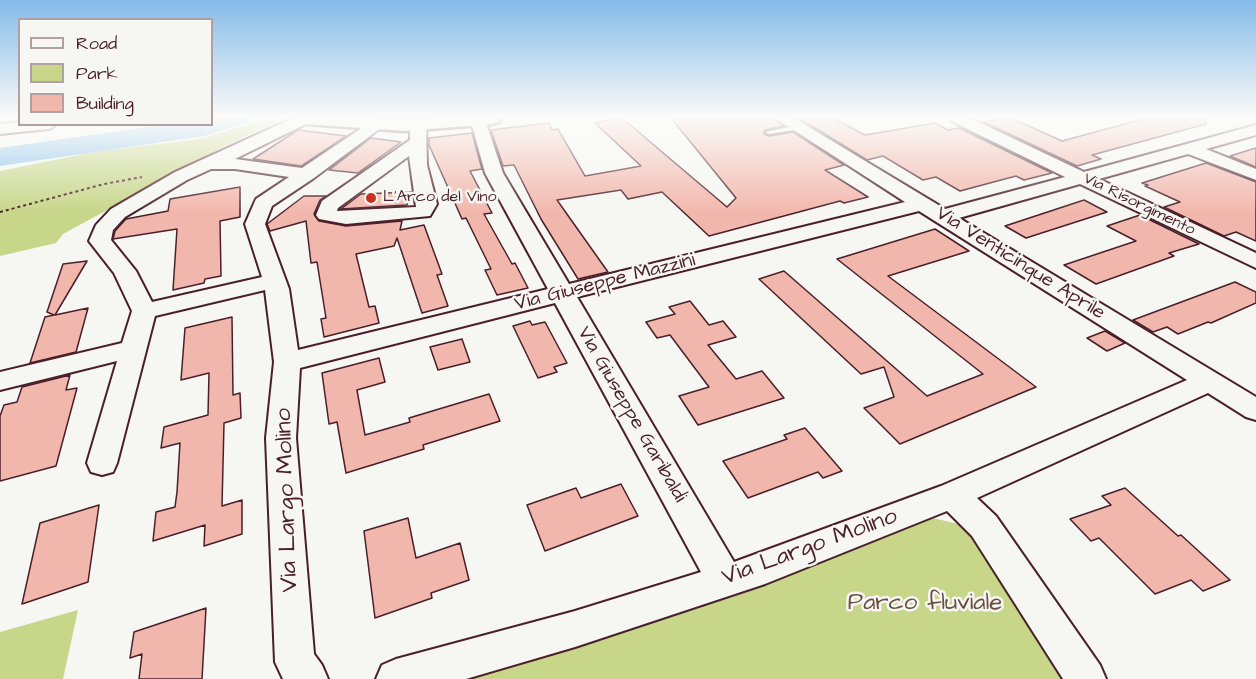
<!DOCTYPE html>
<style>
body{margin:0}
#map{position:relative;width:1256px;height:679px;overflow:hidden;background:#f6f6f2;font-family:"Architects Daughter",sans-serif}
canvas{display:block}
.legend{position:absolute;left:18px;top:18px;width:195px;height:108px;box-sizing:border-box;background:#f6f6f2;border:2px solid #b1a0a2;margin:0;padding:8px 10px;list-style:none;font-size:18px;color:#4a1f2b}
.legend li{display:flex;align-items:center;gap:12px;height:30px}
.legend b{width:30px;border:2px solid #b1a0a2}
</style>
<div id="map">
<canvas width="1256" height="679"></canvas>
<ul class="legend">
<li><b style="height:8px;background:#f6f6f2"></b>Road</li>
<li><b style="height:16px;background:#c7d689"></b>Park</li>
<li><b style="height:16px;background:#f2b7ac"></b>Building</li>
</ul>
</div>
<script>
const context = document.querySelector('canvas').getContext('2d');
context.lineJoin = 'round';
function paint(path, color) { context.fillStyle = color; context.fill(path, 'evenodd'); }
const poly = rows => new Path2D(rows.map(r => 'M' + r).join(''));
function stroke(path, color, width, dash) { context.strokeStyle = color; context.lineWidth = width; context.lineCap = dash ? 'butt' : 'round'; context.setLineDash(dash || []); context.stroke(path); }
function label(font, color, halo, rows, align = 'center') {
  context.font = font + ' "Architects Daughter",sans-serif'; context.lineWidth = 5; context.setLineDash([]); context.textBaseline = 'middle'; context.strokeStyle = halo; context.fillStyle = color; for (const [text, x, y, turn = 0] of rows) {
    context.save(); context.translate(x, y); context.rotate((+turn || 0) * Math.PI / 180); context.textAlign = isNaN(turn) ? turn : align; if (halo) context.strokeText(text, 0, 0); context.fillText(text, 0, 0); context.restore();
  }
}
paint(poly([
 [266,119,277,121,221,148,63,234,56,243,0,256,0,171,93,152,200,139],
 [933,518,958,524,974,540,1069,679,469,679,899,532],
 [78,610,63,679,0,679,0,632]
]), '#c7d689');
paint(poly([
 [212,118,250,118,246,123,204,136,0,166,0,148,169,124,212,124,212,118]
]), '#8ec3eb');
const building = poly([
 [622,118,727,207,736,198,671,118,773,118,783,126,765,130,764,134,769,136,793,132,844,165,825,170,868,197,844,203,840,201,709,236,662,192,628,199,621,190,557,200,608,272,578,279,541,219,514,165,503,166,491,130,549,123,552,130,558,129,585,176,641,166,595,123,622,118],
 [799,118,833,118,865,135,935,123,948,130,959,128,1052,173,1024,180,1016,176,960,191,936,177,923,180,883,156,867,160,799,118],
 [1004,118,1011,118,1062,141,1147,118,1205,118,1206,124,1092,155,1101,159,1077,166,984,122,1004,118],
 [298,130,346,136,301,166,253,159,298,130],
 [472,133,482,169,470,171,492,213,484,214,512,264,515,263,528,288,497,295,485,270,491,269,466,218,462,219,429,145,429,138,472,133],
 [371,138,401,142,358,173,329,170,371,138],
 [1256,148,1256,167,1230,156,1256,148],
 [1206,163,1256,182,1256,241,1236,232,1224,236,1164,207,1180,202,1145,186,1148,185,1142,183,1206,163],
 [240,187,240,217,220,221,221,276,205,279,204,283,173,290,177,229,113,239,115,231,126,219,168,211,170,199,240,187],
 [412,192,407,205,341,209,361,194,412,192],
 [304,196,326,196,320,200,314,214,319,221,346,226,402,221,400,230,424,225,442,274,437,275,448,306,422,313,397,238,394,246,356,254,369,307,375,306,379,323,324,337,321,319,326,318,317,262,311,263,306,221,270,231,267,224,304,196],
 [1084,200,1107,212,1026,238,1005,226,1084,200],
 [1140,215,1199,244,1169,253,1174,256,1096,284,1064,265,1136,241,1107,226,1140,215],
 [935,229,969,251,888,276,1036,387,900,444,864,408,894,397,884,367,861,374,759,279,784,271,927,396,983,374,837,259,935,229],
 [87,261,55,315,88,308,76,352,30,363,45,317,54,315,47,312,63,264,87,261],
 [1235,282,1256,292,1256,303,1211,323,1208,322,1178,334,1167,327,1153,332,1133,320,1235,282],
 [690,301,709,325,723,321,736,337,708,345,736,379,762,371,784,398,698,425,679,396,709,387,670,335,657,338,646,322,675,314,669,307,690,301],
 [232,317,233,395,240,393,241,418,224,423,222,506,242,500,242,534,204,546,205,525,153,541,156,512,175,507,177,492,180,443,161,448,164,427,208,415,209,373,181,380,185,328,232,317],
 [530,321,532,325,545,322,567,363,554,367,557,372,538,378,513,326,530,321],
 [1105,331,1125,343,1107,351,1087,338,1105,331],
 [462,339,470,362,438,370,430,347,462,339],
 [379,358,385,382,357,390,365,435,410,422,409,418,489,394,500,421,423,445,424,449,346,473,337,422,329,424,322,373,379,358],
 [70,375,66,390,77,388,56,466,0,481,0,416,4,405,17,402,22,387,70,375],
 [805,428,842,471,823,478,818,472,748,498,723,461,787,439,784,435,805,428],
 [621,484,638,516,545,551,527,505,576,488,581,498,621,484],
 [1125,488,1178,536,1181,535,1230,580,1203,591,1191,580,1155,594,1099,538,1091,541,1070,519,1111,505,1102,496,1125,488],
 [99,505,88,582,22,604,40,523,99,505],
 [408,518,416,558,460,543,469,580,431,593,432,598,375,618,364,531,408,518],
 [206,608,202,679,139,679,142,654,130,658,134,632,206,608]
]);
paint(building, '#f2b7ac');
stroke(building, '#4a1f2b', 1.5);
const lane = poly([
 [798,125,801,125,801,129,769,134,765,132,798,125]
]);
const street = poly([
 [293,118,314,118,312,121,235,159,302,168,372,121,384,121,386,124,314,178,272,206,265,224,289,289,298,350,548,289,485,173,470,118,485,120,503,173,569,284,905,202,775,118,794,118,945,209,1065,177,951,121,949,118,970,118,1084,172,1256,125,1256,135,1206,149,1256,169,1256,180,1188,154,1099,179,1256,253,1256,268,1080,184,959,218,1256,397,1256,420,1246,417,1208,393,977,498,996,516,1100,665,1106,679,1063,679,972,536,947,511,765,584,575,647,466,679,376,679,382,665,396,659,575,611,701,572,555,303,300,368,296,438,314,654,322,665,328,679,283,679,275,662,266,438,274,362,265,290,155,316,117,463,113,472,102,475,91,472,87,463,117,361,0,390,0,372,122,343,132,311,114,273,89,241,96,225,111,209,175,172,293,118],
 [211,169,235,169,289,177,256,199,245,224,262,277,152,302,136,271,111,240,113,230,125,217,187,180,211,169],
 [919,211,1187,380,941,486,734,562,577,297,919,211],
 [418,119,426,124,427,165,437,204,430,216,346,224,319,219,316,215,322,201,410,140,410,124,418,119],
 [409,156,416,207,337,211,338,208,409,156],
 [20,122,20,124,57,124,49,129,0,134,0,124,20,122]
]);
const secondary = poly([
 [296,118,405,119,502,118,499,122,492,124,405,131,306,124,299,122,296,118]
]);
stroke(lane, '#4a1f2b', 4);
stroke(street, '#4a1f2b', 4);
stroke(secondary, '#4a1f2b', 5);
stroke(poly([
 [0,212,104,184,142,177]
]), '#4a1f2b', 2, [3, 3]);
paint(lane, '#f6f6f2');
paint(street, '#f6f6f2');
paint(secondary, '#f6f6f2');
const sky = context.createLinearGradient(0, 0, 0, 213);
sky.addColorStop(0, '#84bae9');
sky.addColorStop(0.55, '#fbfbf9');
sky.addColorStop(1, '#fbfbf900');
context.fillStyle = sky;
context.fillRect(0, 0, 1256, 213);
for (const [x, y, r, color] of [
 [371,198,6,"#c8321e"]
]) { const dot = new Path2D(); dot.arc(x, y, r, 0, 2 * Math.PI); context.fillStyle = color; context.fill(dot); stroke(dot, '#f6f6f2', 2); }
label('16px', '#4a1f2b', '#f6f6f2', [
 ["L'Arco del Vino",383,198]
], 'left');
label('16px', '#4a1f2b', '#f6f6f2', [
 ["Via Risorgimento",1139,205,26]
]);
label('20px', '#4a1f2b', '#f6f6f2', [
 ["Via Venticinque Aprile",1020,264,32],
 ["Via Giuseppe Mazzini",605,283,-14],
 ["Via Giuseppe Garibaldi",631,415,60]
]);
label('24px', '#4a1f2b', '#f6f6f2', [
 ["Via Largo Molino",288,500,-92],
 ["Via Largo Molino",810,548,-20]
]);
label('24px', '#694d42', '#f6f6f2', [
 ["Parco fluviale",925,604]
]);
</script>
